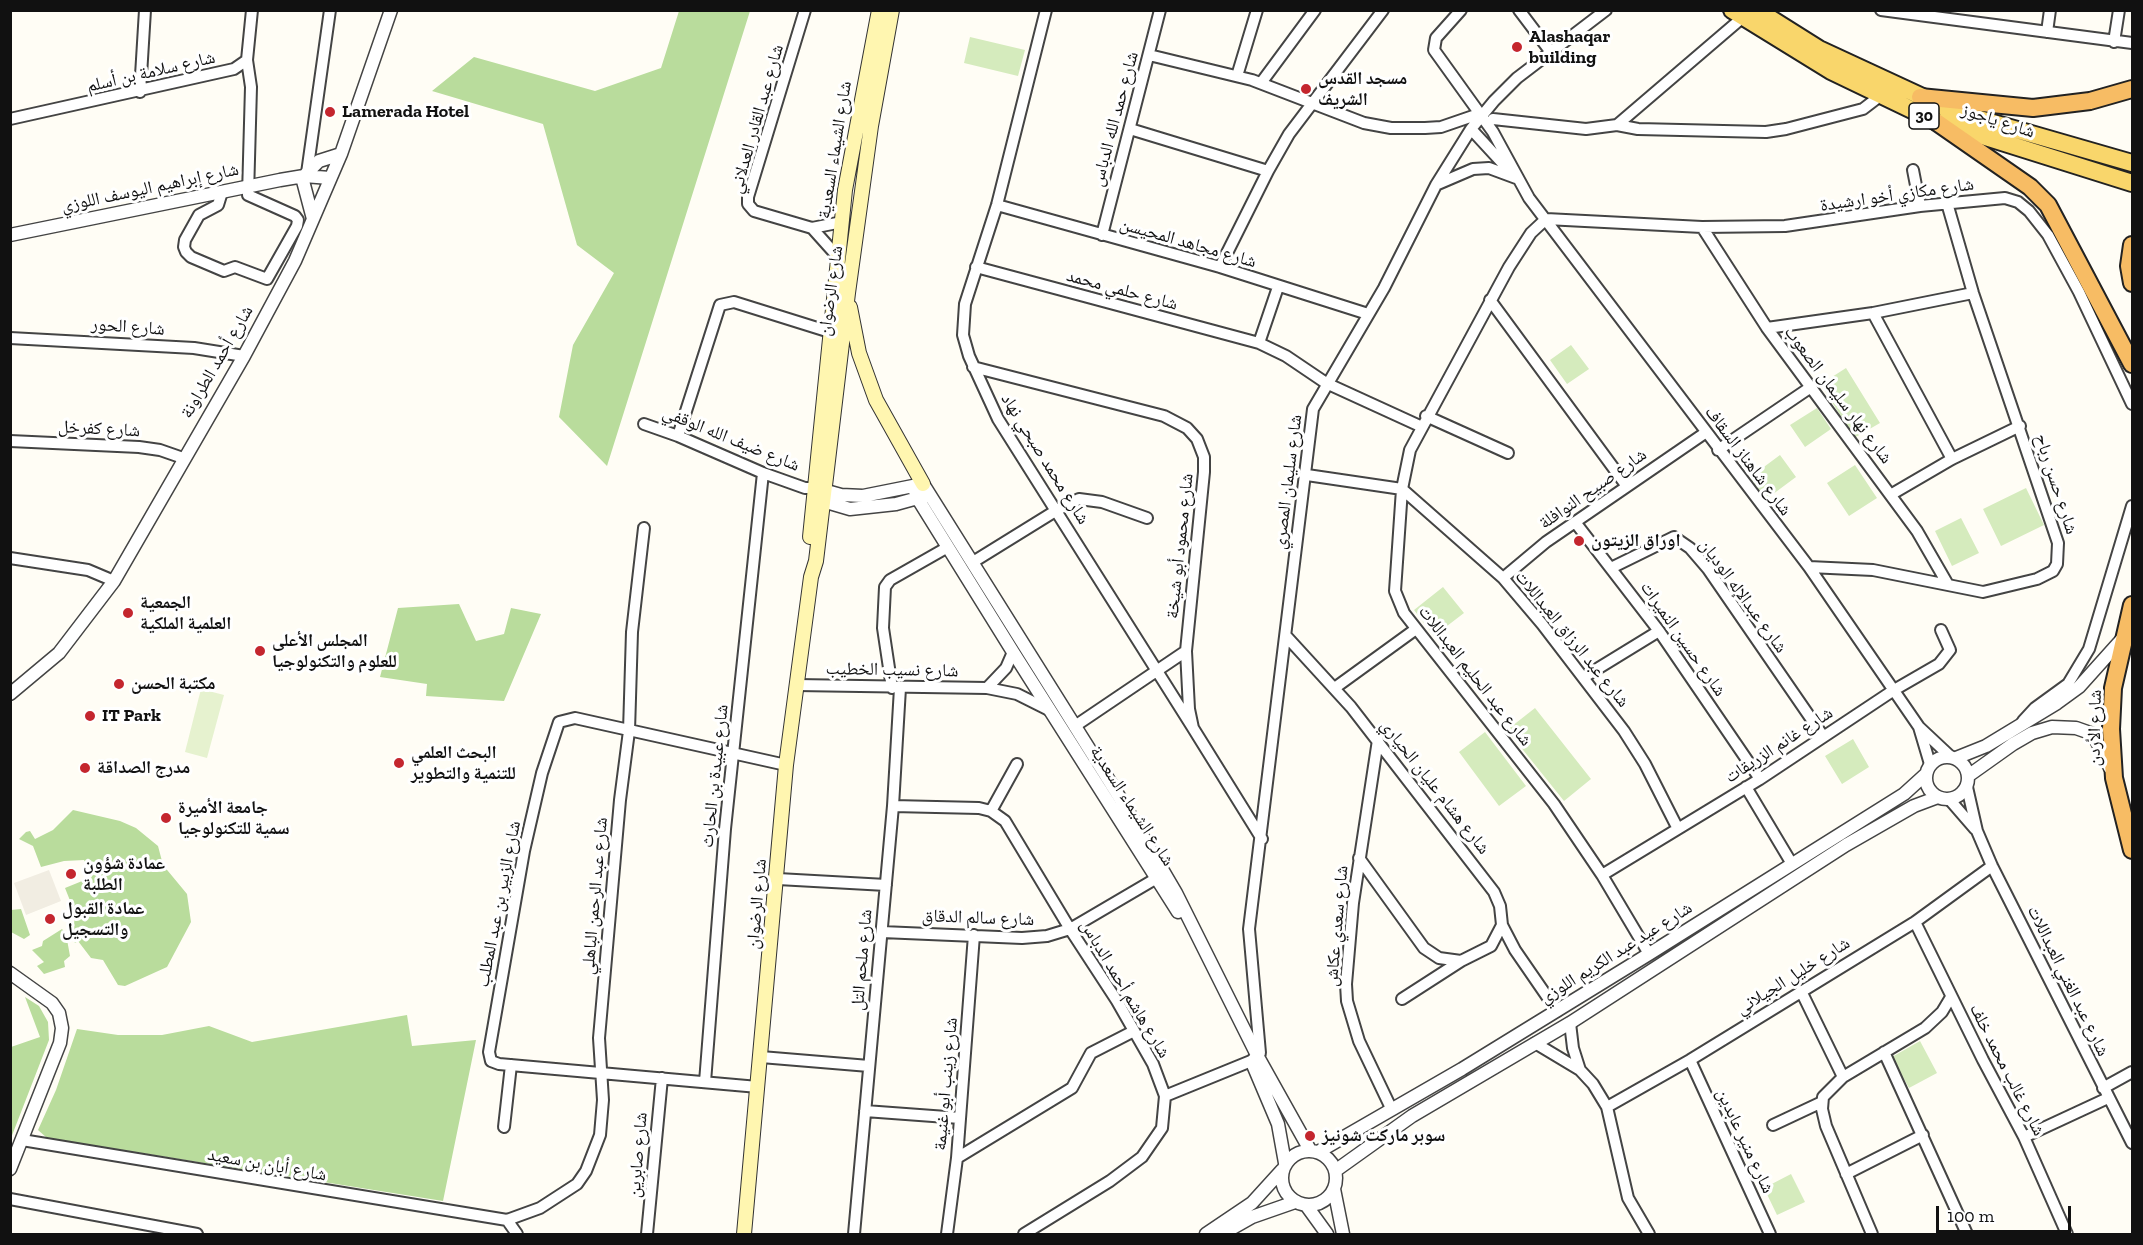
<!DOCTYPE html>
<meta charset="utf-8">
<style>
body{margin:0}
#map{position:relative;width:2143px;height:1245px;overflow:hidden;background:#fffdf5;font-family:"Zilla Slab",serif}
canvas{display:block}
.frame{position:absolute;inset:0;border:12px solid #111;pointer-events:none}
.scale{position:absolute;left:1936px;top:1206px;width:135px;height:27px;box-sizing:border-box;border:3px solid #111;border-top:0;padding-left:8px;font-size:18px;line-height:21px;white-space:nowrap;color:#111;-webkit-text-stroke:4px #fff;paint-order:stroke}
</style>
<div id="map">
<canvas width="2143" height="1245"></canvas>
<div class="frame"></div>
<div class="scale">100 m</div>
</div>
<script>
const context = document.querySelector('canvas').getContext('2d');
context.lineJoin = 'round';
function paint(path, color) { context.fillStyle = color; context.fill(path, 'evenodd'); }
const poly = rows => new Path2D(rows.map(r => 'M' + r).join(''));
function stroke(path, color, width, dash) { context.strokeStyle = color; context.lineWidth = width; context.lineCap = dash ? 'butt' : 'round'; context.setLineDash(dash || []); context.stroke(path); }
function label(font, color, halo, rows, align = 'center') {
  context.font = font + ' "Zilla Slab","Noto Naskh Arabic",serif'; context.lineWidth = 6; context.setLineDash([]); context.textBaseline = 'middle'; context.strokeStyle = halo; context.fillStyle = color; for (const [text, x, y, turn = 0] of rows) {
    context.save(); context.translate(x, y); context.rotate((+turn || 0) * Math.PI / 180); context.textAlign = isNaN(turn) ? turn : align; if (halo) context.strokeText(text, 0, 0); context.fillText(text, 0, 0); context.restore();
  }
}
paint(poly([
 [970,37,1025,50,1018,76,964,63],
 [1571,345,1589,369,1567,384,1550,360],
 [1846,368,1880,423,1854,438,1821,384],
 [1817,408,1831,429,1805,447,1790,425],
 [1780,455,1796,477,1765,500,1749,478],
 [1855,465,1877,498,1849,516,1827,483],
 [2026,488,2044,525,2001,546,1983,509],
 [1961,518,1979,553,1952,566,1935,531],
 [1443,587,1464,613,1434,636,1414,610],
 [1535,708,1591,779,1564,801,1507,730],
 [1485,732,1526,786,1499,806,1459,752],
 [1853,739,1869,767,1842,784,1825,756],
 [1920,1041,1937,1073,1909,1088,1892,1057],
 [1791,1174,1805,1202,1777,1215,1764,1188]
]), '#d5ebbd');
paint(poly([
 [679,11,750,11,607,466,559,417,573,345,614,273,577,245,543,124,432,91,474,57,595,91,661,68],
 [459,604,476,641,504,634,511,608,541,614,504,701,426,696,427,684,380,677,398,608],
 [73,810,120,821,136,828,158,846,163,865,187,894,191,922,167,967,125,986,118,985,103,960,91,958,78,941,75,943,69,929,74,925,75,913,65,888,92,877,84,860,64,861,41,867,33,846,19,839,26,832,30,831,35,839,53,830],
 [21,909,30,935,24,939,11,932,11,910],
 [62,929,66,934,70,956,64,961,65,967,44,974,37,966,44,962,32,950,42,946,43,941],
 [25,997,39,1006,48,1022,49,1040,11,1138,11,1047,40,1037],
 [407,1015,412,1046,476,1040,443,1201,47,1138,38,1130,56,1090,77,1029,118,1035,162,1035,209,1026,252,1042]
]), '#b9dc9c');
paint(poly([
 [201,689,224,695,207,758,185,752]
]), '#e6f2cf');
paint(poly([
 [49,870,61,901,26,915,14,883]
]), '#f1ede2');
const minor = poly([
 [805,10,748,197,748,204,754,211,812,228,842,222],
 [1046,10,997,205,965,304,963,335,969,356,998,419,1193,728],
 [1461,10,1436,38,1434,50,1493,132,1529,198,1809,567,1919,727,1951,757],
 [1519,10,1550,51],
 [1881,10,2132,43],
 [2047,32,2050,10],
 [2114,42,2119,10],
 [1149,55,1252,80,1364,123,1391,128,1425,128,1441,127,1473,116,1481,117],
 [1237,76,1257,10],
 [1261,83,1315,10],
 [140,92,145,10],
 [10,119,234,69,247,60,252,10],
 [1493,119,1586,129,1617,125,1638,129,1766,132,1786,129,1863,109,1880,96],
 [1617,125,1742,18],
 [1130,129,1268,171],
 [1471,129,1506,167],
 [1913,170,1920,206],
 [307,173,330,10],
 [1438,184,1473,169,1489,168,1516,178],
 [222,192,218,205,199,215,185,240,184,247,186,252,191,257,224,271,235,267,267,279,297,226,298,220,295,216,248,195,251,87,247,60],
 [997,205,1220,267,1368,314],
 [1546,219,1531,233,1509,267,1410,450,1402,489,1395,591,1404,613,1554,804,1602,875,1649,954],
 [1546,219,1702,227,1785,226,1920,206,2005,198,2018,202,2029,211,2048,235,2079,292,2132,404],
 [1702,227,1767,328,1917,531,1947,583],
 [812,228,838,257],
 [1102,235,1160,10],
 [976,267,1259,343,1286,356,1326,383,1420,426],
 [1220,267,1268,171,1289,134,1383,10],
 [1490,300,1626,485],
 [1873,313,1952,459],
 [1767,328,1873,313,1973,293],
 [10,338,194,348,244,356],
 [1259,343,1278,287],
 [973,367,1164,416,1187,428,1197,439,1204,457,1204,472,1186,651,1189,709,1193,728,1262,839],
 [1426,416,1508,453],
 [644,424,678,436,763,473,805,488,814,488],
 [678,436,720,305,734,302,830,332],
 [10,441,139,447,160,450,183,458],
 [1718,450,1811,387],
 [1307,475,1402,489,1503,578,1542,624,1624,731,1645,764,1677,827],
 [1892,494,1952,459,2020,426],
 [1575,522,1659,631,1760,779],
 [10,558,88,570,114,581],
 [973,562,1057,510,1079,499,1102,502,1147,518],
 [1809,567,1873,570,1983,592,2037,579,2053,571,2057,564,2058,543,1973,293,1947,203],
 [1611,568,1674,537,1690,548,1708,569,1823,736],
 [1503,578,1546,542,1705,433],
 [1286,636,1351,707,1494,892,1500,906,1502,925,1491,946,1461,961,1402,999],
 [1584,677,1659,631],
 [797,685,987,688,1017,694,1049,710],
 [1336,687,1416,629],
 [892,688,883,628,885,587,890,580,948,547],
 [987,688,1006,668,1013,652],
 [2023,721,2035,708,2068,684,2089,649,2132,506],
 [1075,726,1186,651],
 [1919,727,1930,764],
 [1378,740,1353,903,1346,984,1347,1001,1359,1041,1391,1108],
 [1746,787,1792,864],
 [1967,787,1977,831,1992,866,2132,1143],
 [1949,799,1975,829],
 [893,806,979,808,991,811,1005,821,1070,929,1117,1001,1153,1064,1165,1096,1162,1128,1142,1157,1110,1181,1024,1234],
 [991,811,1017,764],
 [1359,858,1424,948,1439,958,1461,961],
 [1602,875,1760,779,1894,690,1939,664,1950,650,1941,630],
 [778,879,886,885],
 [1915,922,1983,1060,2024,1137,2067,1234],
 [1502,925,1515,950,1557,1011],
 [882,932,1022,938,1047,936,1070,929,1162,875],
 [1801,991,1843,1077],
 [1570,1023,1573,1048,1580,1070],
 [1535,1043,1580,1070,1593,1084,1607,1107,1628,1198,1649,1234],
 [1884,1052,1967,1234],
 [761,1057,869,1066],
 [1690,1060,1770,1234],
 [705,1082,725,829,763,473],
 [758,1087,499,1064,491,1061,489,1052,524,851,542,773,559,722,575,718,786,765],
 [2103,1088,2132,1072],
 [1165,1096,1251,1061,1260,1053,1249,929,1313,409,1384,288,1436,185,1471,129,1494,101,1517,78,1606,10],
 [1607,1107,1690,1060,1915,922,1992,866],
 [865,1111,960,1118],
 [1773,1125,1822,1102],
 [504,1127,511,1065],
 [2024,1137,2108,1098],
 [22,1140,507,1220,540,1208,577,1184,586,1171,600,1135,603,1100,599,1038,620,800,629,731,632,632,644,528],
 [957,1158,1072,1088,1091,1053,1134,1031],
 [1846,1174,1923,1135],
 [10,1199,197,1234],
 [507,1220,517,1234],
 [647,1234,662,1078],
 [854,1234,893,806,900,688],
 [947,1234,957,1158,974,935],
 [1872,1234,1826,1126,1822,1109,1823,1097,1843,1077,1925,1028,1942,1012,1951,997]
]);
const tertiary = poly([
 [304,176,319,161,341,154],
 [303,181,313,219],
 [10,235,280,180,304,176,330,178],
 [913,486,918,499,1013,652,1178,912],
 [816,488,841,495,863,496,923,484,1125,806,1176,893,1258,1057,1310,1150],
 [816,499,850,509,896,504,925,496],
 [10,694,59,653,114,581,244,356,295,261,341,154,391,10],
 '1926 778a21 21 0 1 1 42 0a21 21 0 1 1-42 0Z',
 [1956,758,1986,746,2057,703,2079,687,2123,638],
 [1968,776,2013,744,2032,733,2052,727,2076,728,2093,734,2110,768],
 [10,973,52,1003,59,1013,62,1028,60,1043,10,1169],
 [1253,1065,1278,1124,1285,1163],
 '1282 1178a27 27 0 1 1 54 0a27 27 0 1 1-54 0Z',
 [1318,1152,1462,1069,1649,954,1904,794,1926,774],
 [1335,1171,1412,1116,1570,1023,1846,845,1914,806,1938,797],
 [1334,1189,1343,1234],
 [1306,1205,1327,1234],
 [1206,1234,1252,1203,1282,1170],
 [1222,1234,1252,1217,1295,1202]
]);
const secondary = poly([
 [850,307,859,353,876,400,923,484],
 [810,537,845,190,879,10],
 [744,1234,786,765,811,577,816,561,848,293,871,126,892,10]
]);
const primary = poly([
 [1732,10,1831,71,1935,121,2132,183],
 [1757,10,1819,49,1955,112,2132,163]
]);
const trunk = poly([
 [1920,97,2033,108,2090,101,2132,89],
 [1935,121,2030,187,2048,205,2132,364],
 [2132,245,2129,266,2132,283],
 [2132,605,2113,688,2111,729,2114,778,2132,850]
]);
stroke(minor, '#444', 14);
stroke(tertiary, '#444', 15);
stroke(secondary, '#333', 16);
stroke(primary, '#222', 20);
stroke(trunk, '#222', 20);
stroke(minor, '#fff', 10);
stroke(tertiary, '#fff', 12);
stroke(secondary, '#fff6b0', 14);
stroke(primary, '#f9d66b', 16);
stroke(trunk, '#f7bc64', 16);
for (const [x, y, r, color] of [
 [1517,47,6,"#c4262e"],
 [1306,89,6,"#c4262e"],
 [330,112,6,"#c4262e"],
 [1579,541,6,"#c4262e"],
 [128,613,6,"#c4262e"],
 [260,651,6,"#c4262e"],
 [119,684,6,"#c4262e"],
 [90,716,6,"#c4262e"],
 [399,763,6,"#c4262e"],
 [85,768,6,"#c4262e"],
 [166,818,6,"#c4262e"],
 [71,874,6,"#c4262e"],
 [50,919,6,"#c4262e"],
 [1310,1136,6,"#c4262e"]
]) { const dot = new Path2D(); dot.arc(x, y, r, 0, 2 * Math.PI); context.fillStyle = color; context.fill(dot); stroke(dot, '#fff', 2); }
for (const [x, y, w] of [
 [1924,116,30]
]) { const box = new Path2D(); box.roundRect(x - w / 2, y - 13, w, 26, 4.5); context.fillStyle = '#fff'; context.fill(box); stroke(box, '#111', 1.5); }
label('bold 16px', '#111', null, [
 ["30",1924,116]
]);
label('bold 18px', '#111', '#fff', [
 ["Alashaqar",1529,37],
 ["building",1529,58],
 ["مسجد القدس",1318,79],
 ["الشريف",1318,100],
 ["Lamerada Hotel",342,112],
 ["اوراق الزيتون",1591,541],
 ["الجمعية",140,603],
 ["العلمية الملكية",140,624],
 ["المجلس الأعلى",272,641],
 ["للعلوم والتكنولوجيا",272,662],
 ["مكتبة الحسن",131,684],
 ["IT Park",102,716],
 ["البحث العلمي",411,753],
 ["للتنمية والتطوير",411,774],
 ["مدرج الصداقة",97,768],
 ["جامعة الأميرة",178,808],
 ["سمية للتكنولوجيا",178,829],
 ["عمادة شؤون",83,864],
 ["الطلبة",83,885],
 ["عمادة القبول",62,909],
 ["والتسجيل",62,930],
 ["سوبر ماركت شونيز",1322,1136]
], 'left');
label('18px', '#111', '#fff', [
 ["شارع سلامة بن أسلم",151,72,-13],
 ["شارع عبد القادر العدلاني",757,119,-74],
 ["شارع حمد الله الدباس",1115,119,-75],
 ["شارع ياجوز",1998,121,18],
 ["شارع الشيماء السعدية",835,150,-81],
 ["شارع إبراهيم اليوسف اللوزي",150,188,-12],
 ["شارع مكازي أخو ارشيدة",1897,195,-8],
 ["شارع مجاهد المحيسن",1188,243,16],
 ["شارع حلمي محمد",1122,290,15],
 ["شارع الرضوان",831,291,-82],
 ["شارع الحور",128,327,4],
 ["شارع أحمد الطراونة",217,362,-60],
 ["شارع نهار سليمان الصعوب",1838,395,53],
 ["شارع كفرخل",99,429,3],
 ["شارع ضيف الله الوقفي",731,439,22],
 ["شارع محمد صبحي نهاد",1045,459,58],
 ["شارع شاهناز السقاف",1748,461,53],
 ["شارع سليمان المصري",1288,482,-83],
 ["شارع حسن رباح",2056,484,72],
 ["شارع صبيح النوافلة",1593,489,-35],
 ["شارع محمود أبو شيخة",1180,546,-84],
 ["شارع عبدالإله الوديان",1743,596,54],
 ["شارع عبد الرزاق العبداللات",1572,639,51],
 ["شارع حسين النميرات",1683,639,55],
 ["شارع نسيب الخطيب",892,670,1],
 ["شارع عبد الحليم العبداللات",1475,676,52],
 ["شارع الأردن",2095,728,-89],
 ["شارع غانم الزريقات",1779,745,-33],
 ["شارع عبيدة بن الحارث",715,776,-84],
 ["شارع هشام عليان الحياري",1435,787,52],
 ["شارع الشيماء السعدية",1132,806,57],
 ["شارع عبد الرحمن الباهلي",595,896,-85],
 ["شارع الزبير بن عبد المطلب",499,904,-79],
 ["شارع الرضوان",757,904,-85],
 ["شارع سالم الدقاق",978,918,2],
 ["شارع سعدي عكاش",1337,926,-85],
 ["شارع عيد عبد الكريم اللوزي",1616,953,-32],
 ["شارع ملحم التل",862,960,-85],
 ["شارع خليل الجيلاني",1793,976,-32],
 ["شارع عبد الغني العبداللات",2068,981,64],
 ["شارع هاشم أحمد الدباس",1125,989,59],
 ["شارع غالب محمد خلف",2007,1070,63],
 ["شارع زينب أبو غنيمة",946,1084,-85],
 ["شارع منير عابدين",1745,1141,65],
 ["شارع صابرين",638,1155,-85],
 ["شارع أبان بن سعيد",267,1165,10]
]);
</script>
